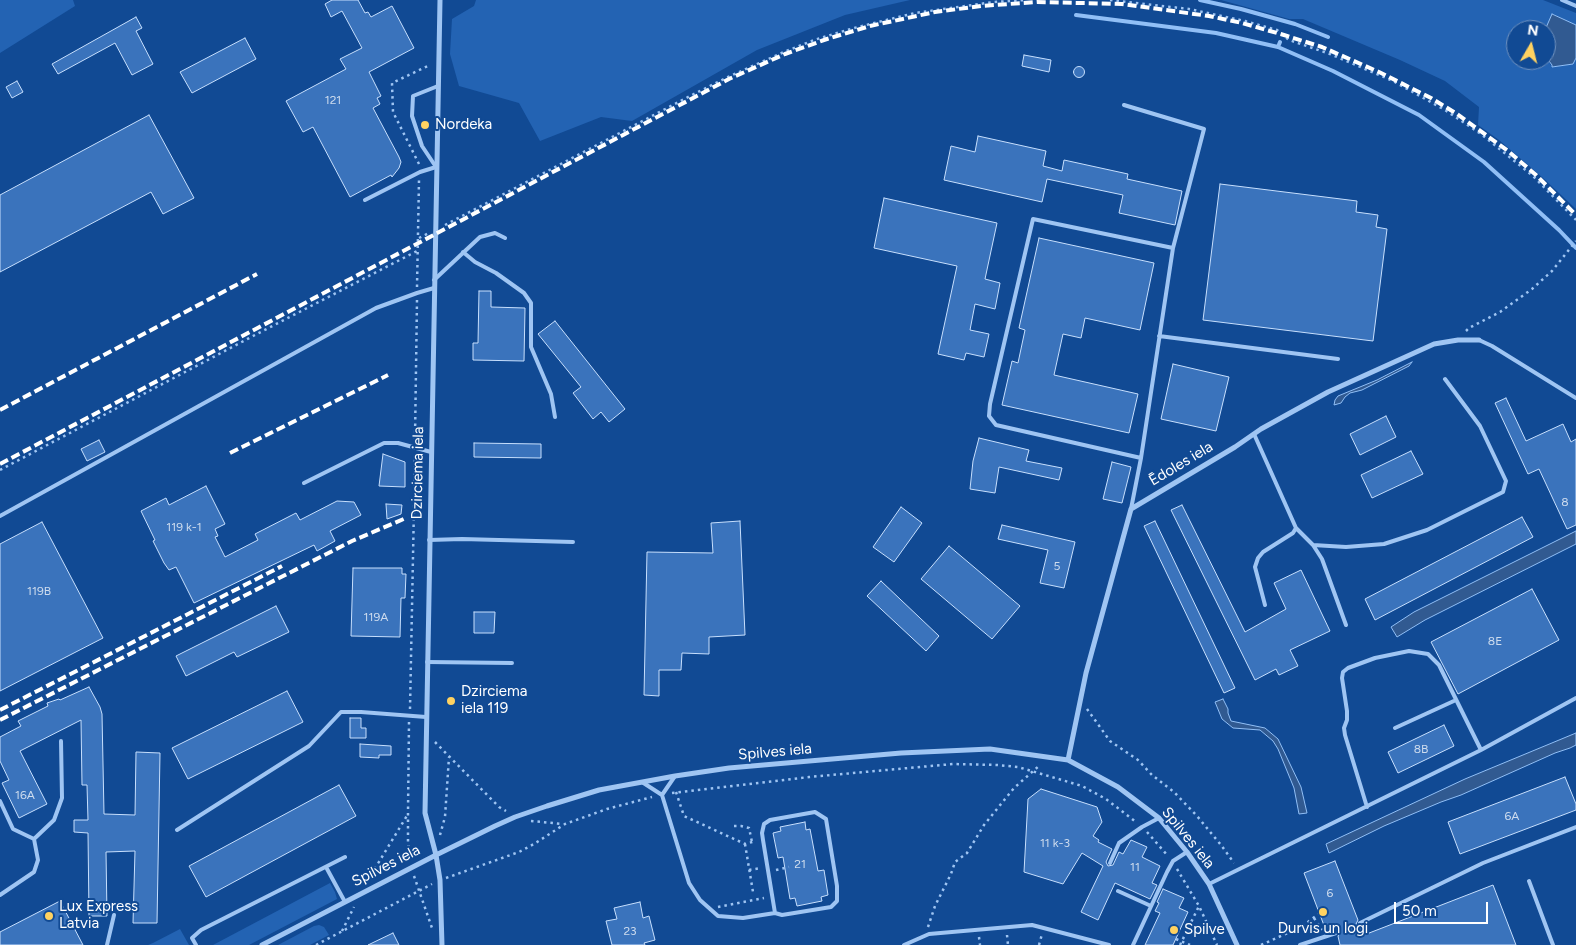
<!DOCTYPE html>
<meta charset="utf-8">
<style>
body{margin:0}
#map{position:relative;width:1576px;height:945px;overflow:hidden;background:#114a94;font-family:Figtree,sans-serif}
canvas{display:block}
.north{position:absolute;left:1506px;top:20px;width:50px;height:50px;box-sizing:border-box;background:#114a94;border:1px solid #7092bf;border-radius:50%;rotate:8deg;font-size:14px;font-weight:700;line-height:20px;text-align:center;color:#fff}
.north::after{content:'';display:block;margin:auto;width:18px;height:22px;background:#ffd261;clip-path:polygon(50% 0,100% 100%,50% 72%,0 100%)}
.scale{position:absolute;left:1394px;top:902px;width:94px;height:22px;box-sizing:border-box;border:2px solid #fff;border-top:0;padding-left:6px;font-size:15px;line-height:18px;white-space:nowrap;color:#fff;-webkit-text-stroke:4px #114a94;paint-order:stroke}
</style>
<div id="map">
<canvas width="1576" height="945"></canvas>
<div class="north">N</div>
<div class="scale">50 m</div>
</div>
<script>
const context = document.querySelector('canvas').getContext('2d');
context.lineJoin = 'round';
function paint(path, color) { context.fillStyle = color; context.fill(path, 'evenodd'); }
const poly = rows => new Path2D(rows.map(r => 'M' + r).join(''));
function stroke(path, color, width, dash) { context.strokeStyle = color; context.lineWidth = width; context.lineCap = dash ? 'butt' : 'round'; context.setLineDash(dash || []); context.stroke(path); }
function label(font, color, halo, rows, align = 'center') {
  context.font = font + ' Figtree,sans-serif'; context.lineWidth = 4; context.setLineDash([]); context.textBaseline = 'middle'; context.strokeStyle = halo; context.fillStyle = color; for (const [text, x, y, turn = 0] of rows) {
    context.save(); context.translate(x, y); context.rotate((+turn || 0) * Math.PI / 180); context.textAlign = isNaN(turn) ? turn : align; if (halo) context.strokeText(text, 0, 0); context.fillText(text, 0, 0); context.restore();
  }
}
paint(poly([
 [0,0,73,0,75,6,0,53],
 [476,0,910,0,845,15,757,50,632,121,601,117,540,141,519,103,459,86,450,54,452,19,474,6],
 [1221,0,1543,0,1576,13,1576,25,1553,14,1545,30,1516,30,1516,60,1546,60,1546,57,1552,67,1573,64,1576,58,1576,209,1543,178,1499,140,1478,125,1479,107,1445,81,1400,60,1303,19,1289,19],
 [330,883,335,892,337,899,249,945,213,945],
 [319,925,324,927,329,935,310,945,278,945,314,926],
 [180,929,189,945,148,945,153,943]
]), '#2363b3');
const water = poly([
 [1552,14,1576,25,1576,58,1573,64,1552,67,1552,65,1546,57,1545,30,1552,14],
 [1412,362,1409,366,1362,390,1350,393,1345,397,1341,403,1334,405,1335,400,1338,396,1377,380,1412,362],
 [1576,531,1576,544,1425,620,1397,637,1391,627,1414,612,1576,531],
 [1223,699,1228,709,1228,713,1231,721,1265,728,1278,739,1301,787,1307,813,1299,814,1294,788,1278,749,1273,741,1260,730,1233,728,1222,719,1215,702,1223,699],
 [1576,733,1576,745,1570,748,1555,753,1461,795,1441,802,1384,826,1329,853,1326,844,1465,779,1576,733]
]);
paint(water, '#315a91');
stroke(water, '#91bff6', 1);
stroke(poly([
 [1200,0,1241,9,1295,24,1328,37],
 [1076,15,1216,33,1278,47,1280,42],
 [1278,47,1333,71,1419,115,1484,162,1559,230,1576,248]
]), '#91bff6', 4);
const building = poly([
 [332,0,358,0,365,13,368,12,371,17,392,6,414,48,369,72,381,96,377,98,380,104,373,108,399,157,401,162,399,168,392,177,391,175,350,197,313,127,303,132,286,101,346,69,340,59,362,48,342,11,331,17,325,4,332,0],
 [136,17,142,28,136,31,153,64,132,75,115,43,58,74,52,64,136,17],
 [245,38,256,59,192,93,180,72,245,38],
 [1024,55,1051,60,1049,72,1022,66,1024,55],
 '1073.5 72a5.5 5.5 0 1 1 11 0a5.5 5.5 0 1 1-11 0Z',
 [17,81,23,92,12,98,6,87,17,81],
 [149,115,194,198,163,214,151,192,0,272,0,195,149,115],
 [978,136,1046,151,1043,166,1062,171,1064,160,1128,174,1127,179,1182,191,1175,225,1119,213,1123,195,1047,179,1042,202,944,180,951,146,975,152,978,136],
 [1220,184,1357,201,1356,212,1378,215,1376,227,1387,229,1373,341,1203,320,1220,184],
 [884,198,997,223,985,279,1000,283,995,309,975,304,970,330,989,334,984,357,966,353,964,360,938,354,957,266,874,248,884,198],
 [1039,238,1154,263,1140,330,1085,318,1081,338,1063,334,1054,375,1138,394,1129,433,1002,405,1012,361,1018,363,1025,330,1019,328,1039,238],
 [479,291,491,291,491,307,525,308,524,361,473,360,473,343,478,343,479,291],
 [555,321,625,409,609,422,601,412,593,419,573,393,581,387,538,334,555,321],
 [1173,364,1229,377,1216,431,1161,419,1173,364],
 [1506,398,1526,441,1563,424,1571,442,1576,439,1576,525,1567,529,1539,469,1528,474,1495,403,1506,398],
 [1386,416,1396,437,1360,455,1350,434,1386,416],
 [979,438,1029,450,1026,461,1062,468,1059,480,999,467,995,493,970,489,973,461,979,438],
 [99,440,105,452,87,461,81,449,99,440],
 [474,443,541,444,541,458,474,457,474,443],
 [1411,451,1423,474,1372,498,1361,475,1411,451],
 [383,454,405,462,405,487,379,486,383,454],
 [1112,462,1131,467,1122,503,1103,499,1112,462],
 [206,486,225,524,215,529,218,536,215,537,225,557,258,540,255,534,296,513,300,520,337,501,354,502,361,515,330,531,335,541,317,551,314,545,194,603,176,567,169,570,164,563,153,541,155,540,141,511,166,498,169,505,206,486],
 [386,504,402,505,401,514,387,519,386,504],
 [1182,505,1245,632,1286,609,1274,583,1301,570,1330,631,1290,650,1298,666,1279,675,1276,669,1255,680,1171,510,1182,505],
 [901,507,922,523,894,562,873,547,901,507],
 [1522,517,1533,537,1375,620,1365,599,1522,517],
 [740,521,745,635,709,637,709,654,682,653,681,670,659,670,659,696,644,695,647,552,713,553,711,523,740,521],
 [1155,521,1235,688,1224,693,1144,526,1155,521],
 [42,522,103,638,0,691,0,544,42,522],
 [1002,525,1075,542,1064,588,1040,583,1048,550,998,539,1002,525],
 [949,546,1020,606,992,639,921,579,949,546],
 [353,568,402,568,402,574,406,574,405,598,401,598,400,637,351,636,353,568],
 [881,581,939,636,926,651,867,596,881,581],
 [1532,589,1559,640,1458,694,1431,642,1532,589],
 [276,606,289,632,237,657,234,652,186,676,176,656,276,606],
 [474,612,495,612,494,633,474,633,474,612],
 [89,687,100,707,102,714,104,814,135,815,136,752,160,753,157,923,133,923,135,851,106,852,107,916,89,916,88,833,74,832,74,820,88,820,87,785,82,785,81,720,20,751,47,804,19,818,2,783,9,780,0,761,0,737,21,726,18,721,48,706,47,703,59,699,60,700,89,687],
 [287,691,303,722,188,779,172,748,287,691],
 [350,718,361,718,361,728,366,728,366,738,350,738,350,718],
 [1444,725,1454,746,1398,773,1388,752,1444,725],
 [360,744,391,746,391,755,379,755,379,758,360,757,360,744],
 [1565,777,1576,804,1576,810,1460,854,1448,822,1565,777],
 [339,785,356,816,206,897,189,866,339,785],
 [1041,789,1097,807,1102,822,1093,836,1099,840,1098,842,1112,849,1106,862,1108,866,1113,865,1119,852,1123,854,1131,840,1147,847,1142,857,1160,866,1152,883,1157,885,1150,899,1115,883,1098,920,1081,912,1103,866,1082,853,1063,884,1024,872,1028,799,1041,789],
 [805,822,806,830,810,829,818,871,824,870,828,895,821,897,822,901,797,906,795,898,790,899,783,857,778,858,773,833,781,831,780,827,805,822],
 [1335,861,1358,920,1356,924,1361,927,1364,935,1493,885,1516,945,1340,945,1338,936,1340,933,1339,931,1335,929,1333,925,1325,928,1304,873,1335,861],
 [1163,889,1184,898,1179,908,1188,912,1173,945,1145,945,1160,913,1155,911,1159,903,1157,902,1163,889],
 [60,901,83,945,0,945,0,932,60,901],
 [640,902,643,918,649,916,655,940,644,943,645,945,612,945,606,921,617,919,614,908,640,902],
 [393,933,399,945,368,945,393,933]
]);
paint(building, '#3a73bc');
stroke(building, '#c7dffd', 1);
stroke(poly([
 [1110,0,1189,9,1245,21,1277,30,1289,40,1330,54,1393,81,1445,110,1481,134,1533,176,1576,220],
 [419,164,393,112,392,83,430,65],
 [445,225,690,96,728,77,784,52,814,40,854,28,915,13,994,2,1026,0],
 [419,238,429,233],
 [417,287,419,180],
 [1466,331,1469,328,1500,312,1532,289,1552,271,1576,241],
 [415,439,417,300],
 [0,470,255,335,419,250],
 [410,709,415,455],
 [1087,709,1110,741,1138,760,1152,775,1174,792,1197,816,1221,845,1234,863],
 [409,722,408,813,408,842,410,859],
 [435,742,499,807,506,811],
 [676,792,684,816,745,844,756,841],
 [672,793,809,777,953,764,997,765,1018,767,1082,786,1106,799,1136,822],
 [531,821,563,824],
 [734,826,741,826,749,828,752,842],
 [1147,832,1168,856],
 [440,835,445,817,449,757],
 [745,844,753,892],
 [1177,869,1199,906,1217,945],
 [749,870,761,868],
 [776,870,789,867],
 [414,876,432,928],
 [446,878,519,852,534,844,565,824,607,809,652,797],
 [368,880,408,814],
 [718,907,764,898],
 [1314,918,1322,930],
 [928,927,935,906,951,874,955,862,967,853,984,825,1014,788,1040,765],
 [342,931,354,907],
 [1007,935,1008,945],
 [979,937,980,945],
 [1176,939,1190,945],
 [316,945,432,884],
 [1039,945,1042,934],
 [1180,945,1199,906],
 [1261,945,1301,927,1320,913]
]), '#9fc5f3', 2.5, [2.5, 4]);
stroke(poly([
 [1562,0,1576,6],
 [1124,105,1204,129,1173,248,1141,458,1131,509],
 [365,200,420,172,436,167,422,146,412,116,413,96,438,86],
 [463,252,475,262,496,273,524,293,531,303,531,347,551,394,555,417],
 [434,280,480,237,495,233,505,238],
 [1159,336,1338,359],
 [1479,340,1492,346,1576,398],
 [1254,434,1296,528,1313,545,1322,559,1346,625],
 [1141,458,996,425,989,416,990,404,1033,219,1173,248],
 [304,483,384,443,398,443,431,452],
 [0,516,376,308,417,293,434,288],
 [429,540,462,539,573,542],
 [1313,545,1346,547,1384,544,1427,530,1503,492,1506,481,1480,426,1445,379],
 [1265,605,1255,567,1258,558,1263,552,1293,533,1296,528],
 [427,662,512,663],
 [1395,728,1456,700],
 [642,782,662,795,689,883,700,900,718,916,743,918,775,913,782,915,831,907,837,901,837,886,826,819,815,812,770,820,764,824,762,833,763,840,775,913],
 [662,795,675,776],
 [0,801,13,829,34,839],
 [1367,807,1345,735,1344,728,1347,720,1347,711,1342,678,1343,672,1348,668,1375,658,1409,651,1428,654,1439,665,1481,750],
 [177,830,309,746,341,712,361,712,426,717],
 [34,839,54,820,62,798,61,741],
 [1110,863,1119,843,1142,827,1159,818],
 [326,867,345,902],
 [1529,881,1553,945],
 [1209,884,1481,750,1576,698],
 [1118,891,1151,906],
 [0,895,34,872,38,860,34,839],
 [1360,923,1483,863,1576,827],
 [107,945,114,915],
 [196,945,192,938,201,930,345,857],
 [904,945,929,934,1032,925,1109,945],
 [1133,945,1167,872,1173,861,1187,852],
 [1300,945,1336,933]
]), '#9fc5f3', 4);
stroke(poly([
 [440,0,425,813,436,855,440,880,442,945],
 [1068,760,1086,673,1131,509,1235,447,1261,429,1328,392,1434,344,1458,340,1479,340],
 [262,945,436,855,495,826,515,817,547,806,599,790,675,776,729,768,901,753,990,749,1068,760,1118,787,1159,818,1187,852,1209,884,1237,945]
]), '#9fc5f3', 5);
stroke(poly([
 [0,410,257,274],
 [230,453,388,375],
 [0,464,729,79,785,54,827,39,870,26,935,12,981,6,1037,2,1122,4,1209,16,1242,23,1284,35,1322,47,1379,72,1431,98,1457,114,1508,151,1536,175,1576,215],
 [0,710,282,566],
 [0,720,352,541,406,518]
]), '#fff', 4, [9, 4]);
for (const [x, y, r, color] of [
 [425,125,5,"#ffd261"],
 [451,701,5,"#ffd261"],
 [1323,912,5,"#ffd261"],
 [49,916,5,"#ffd261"],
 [1174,930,5,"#ffd261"]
]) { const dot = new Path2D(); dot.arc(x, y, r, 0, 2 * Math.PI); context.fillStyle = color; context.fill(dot); stroke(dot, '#114a94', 2); }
label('12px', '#cedcee', null, [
 ["121",333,100],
 ["8",1565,502],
 ["119 k-1",184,527],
 ["5",1057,566],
 ["119B",39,591],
 ["119A",376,617],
 ["8E",1495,641],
 ["8B",1421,749],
 ["16A",25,795],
 ["6A",1512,816],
 ["11 k-3",1055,843],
 ["21",800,864],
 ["11",1135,867],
 ["6",1330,893],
 ["23",630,931]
]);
label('15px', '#fff', '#114a94', [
 ["Nordeka",435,125],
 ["Dzirciema",461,692],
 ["iela 119",461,709],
 ["Lux Express",59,907],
 ["Latvia",59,924],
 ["Durvis un logi",1323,929,"center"],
 ["Spilve",1184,930]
], 'left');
label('15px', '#fff', '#114a94', [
 ["Ēdoles iela",1181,464,-31],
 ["Dzirciema iela",418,473,-89],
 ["Spilves iela",775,752,-5],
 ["Spilves iela",1188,838,51],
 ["Spilves iela",386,866,-27]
]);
</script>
